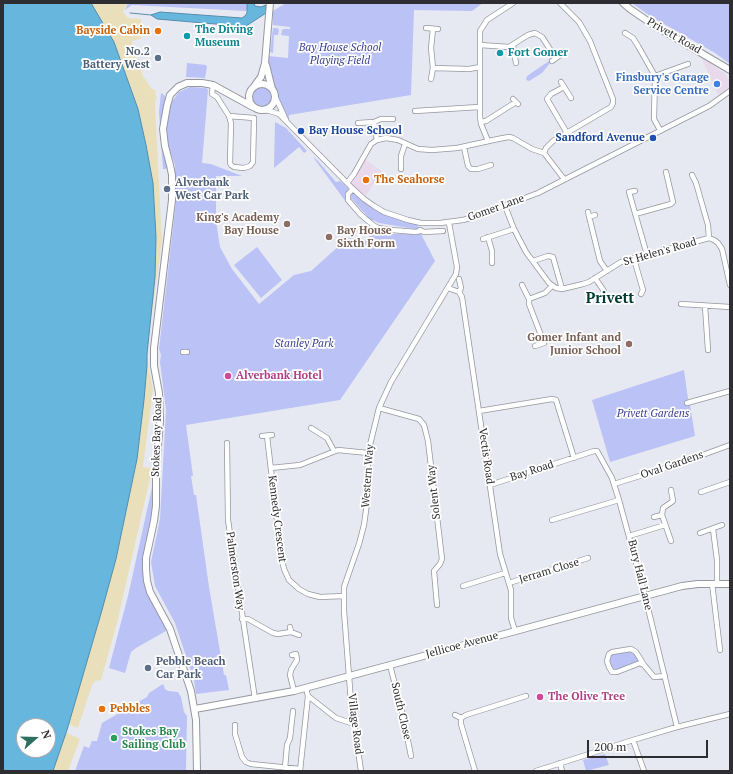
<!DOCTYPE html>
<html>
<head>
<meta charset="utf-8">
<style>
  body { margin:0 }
  #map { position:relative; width:733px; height:774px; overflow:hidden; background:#e7e9f2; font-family:"PT Serif",serif }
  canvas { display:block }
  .frame { position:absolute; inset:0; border:4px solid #2e2e32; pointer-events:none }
  .north { position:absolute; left:16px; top:718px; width:40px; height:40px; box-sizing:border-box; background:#fff; border:1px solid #ababad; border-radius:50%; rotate:70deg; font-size:11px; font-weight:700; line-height:16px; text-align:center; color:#2e2e32 }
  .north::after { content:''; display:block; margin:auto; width:14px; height:18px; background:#2d7060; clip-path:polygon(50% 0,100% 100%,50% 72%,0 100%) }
  .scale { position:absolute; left:587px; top:740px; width:121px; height:18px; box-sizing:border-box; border:2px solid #2e2e32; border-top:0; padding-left:5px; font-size:12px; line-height:14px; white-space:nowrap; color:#2e2e32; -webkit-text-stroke:3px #fff; paint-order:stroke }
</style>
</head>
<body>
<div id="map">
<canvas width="733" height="774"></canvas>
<div class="frame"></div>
<div class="north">N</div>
<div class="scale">200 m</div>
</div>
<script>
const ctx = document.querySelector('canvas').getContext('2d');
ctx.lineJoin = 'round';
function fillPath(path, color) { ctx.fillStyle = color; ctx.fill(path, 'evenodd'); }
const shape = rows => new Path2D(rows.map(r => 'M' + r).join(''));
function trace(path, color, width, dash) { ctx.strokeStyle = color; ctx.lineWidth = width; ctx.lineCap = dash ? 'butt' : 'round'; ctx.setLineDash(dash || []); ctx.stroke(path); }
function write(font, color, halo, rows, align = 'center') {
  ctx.font = font + ' "PT Serif",serif'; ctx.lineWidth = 3.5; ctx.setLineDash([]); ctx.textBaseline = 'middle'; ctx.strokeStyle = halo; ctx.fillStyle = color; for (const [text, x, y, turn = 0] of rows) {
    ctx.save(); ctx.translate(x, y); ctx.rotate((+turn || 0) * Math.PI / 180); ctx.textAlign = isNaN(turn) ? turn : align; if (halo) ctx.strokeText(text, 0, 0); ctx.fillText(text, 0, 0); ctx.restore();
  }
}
fillPath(shape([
  [701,57,724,73,729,80,730,85,727,89,718,95],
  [364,159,382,171,365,197,349,182]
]), '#e8d9ec');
fillPath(shape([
  [128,3,247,3,248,6,246,11,132,5,125,10],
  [286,3,483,3,472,11,414,10,411,95,289,115,289,120,282,106,271,76,268,63,268,56,288,58,289,36,281,35,282,30,283,29,290,29,290,27,273,25,273,11],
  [632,3,730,3,730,64,715,53,650,16],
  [273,28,277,28,279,30,278,35,274,35,273,53,270,52],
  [549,61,550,63,542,73,529,81,526,80,527,76],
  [187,63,206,65,207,67,205,78,186,77],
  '251 96a11 11 0 1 1 22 0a11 11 0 1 1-22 0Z',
  [190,87,206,88,208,90,202,163,211,164,242,176,216,176,216,221,220,247,232,269,259,304,294,275,311,271,340,245,353,236,361,246,375,230,380,234,421,234,435,261,340,400,186,425,193,476,191,476,194,495,196,495,209,587,224,675,226,675,229,690,196,694,194,680,175,623,155,586,151,562,160,519,166,410,160,362,161,355,159,349,176,202,175,165,168,144,167,128,170,107,173,100,179,92],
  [161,93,164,95,167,100,164,114,170,165,166,169,163,169,159,112],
  [275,122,286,128,307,151,304,153,299,147,274,168],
  [313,157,317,160,336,182,340,181,348,188,348,191,345,194,346,202],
  [352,193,354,193,367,204,385,214,407,222,416,223,418,226,418,228,416,230,415,229,379,223,373,220,372,221,366,218,367,216,352,199,350,198,350,194],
  [257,247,282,280,261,298,234,265],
  [684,370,688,399,686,403,690,405,695,436,610,462,592,400],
  [153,483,154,511,143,567,167,626,166,631,136,648,131,652,125,673,109,668,128,596],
  [630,650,635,652,640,661,618,670,613,670,608,660,612,653],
  [163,684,165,689,168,691,178,692,181,697,184,712,187,716,186,771,75,771,84,746,89,748,92,741,97,741,102,723,147,697,149,693],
  [605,754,609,765,586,771,583,760]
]), '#bac2f6');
fillPath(shape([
  [24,3,128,3,123,12,128,18,141,19,141,39,132,41,132,44,143,76,151,88,156,91,155,95,157,96,155,101,156,124,162,241,146,357,153,389,143,467,151,468,151,474,117,623,101,680,95,681,92,685,78,728,68,724,65,732,80,739,68,771,34,771,48,750,53,730]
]), '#e9e0bb');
const water = shape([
  [3,3,91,3,114,42,138,109,146,145,153,183,156,237,155,277,147,354,147,365,144,400,137,459,116,559,102,610,67,730,53,771,3,771,3,3],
  [24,726,48,726,48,750,24,750,24,726],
  [247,3,254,3,255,6,261,7,266,5,266,13,237,32,227,25,157,19,151,15,160,12,242,18,245,16,247,13,247,3]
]);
fillPath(water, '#67b6de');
trace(water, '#568daa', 1);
trace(shape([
  [130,13,151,15]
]), '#568daa', 1);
const street = shape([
  [426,28,438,29],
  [625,33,633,38,638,46,655,76,654,119,660,130],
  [480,45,509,47,528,35,535,33,542,37,555,57],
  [513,46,516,63],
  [552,61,559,56],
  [433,68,469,69,480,67],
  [655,76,688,64],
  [431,79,433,68,431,48,433,29],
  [561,82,571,98],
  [213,85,212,94,217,97,229,116,231,123,230,163,231,165,234,167,244,168,250,166,253,162,254,118,229,116],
  [564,87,551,94,547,99,567,133],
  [275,96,286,120],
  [513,99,518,104],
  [264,110,270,111,279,114,353,189,364,199,374,206,384,212,408,220,421,223,440,223,463,220,480,215,538,193,709,106,730,91],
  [415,111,479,107],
  [374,122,377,140],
  [481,122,486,121,516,102],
  [358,123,374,122,381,119,393,119],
  [488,141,481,124,480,116,480,31,487,20,513,3],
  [464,147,468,166,471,169,478,169,491,165],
  [544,153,546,148,553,141,611,107,613,103,613,99,590,41,579,22,560,3],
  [401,169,401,156,405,144],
  [692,175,696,183,708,225,709,238],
  [347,183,354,174,371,144,377,140,386,138,398,140,418,149,432,150,457,148,498,139,509,137,513,138,532,149,544,153,564,179],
  [353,189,348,194,348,200,361,215,373,225,378,228,392,230,416,232,420,231,420,230],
  [635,191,629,192,647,255],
  [505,206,514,229,526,252,549,283,556,288,562,289,583,284,589,282,621,262,709,238,714,240,718,243,722,249,730,285],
  [588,212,600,261,607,271],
  [635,214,671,204,673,202,666,172],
  [589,217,595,215],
  [420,230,424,232,443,231],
  [488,237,492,251,492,263],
  [483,239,514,229],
  [634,259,643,290,641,294],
  [533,261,548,256,553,257,562,289],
  [595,278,604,291],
  [459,279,461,288,459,292],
  [522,285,529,299],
  [448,288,459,292,462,297,500,554,511,590,511,618,515,631],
  [681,304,730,307],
  [705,306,708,350],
  [535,346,544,343,529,304,529,299,545,293,552,286],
  [183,352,187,352],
  [687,403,730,391],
  [379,408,419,419,424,425,428,441,442,559,440,564,434,571,437,605],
  [479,411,552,399,556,400,574,458],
  [311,428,327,438,334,451],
  [262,436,272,435],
  [267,436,281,555,284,569,289,580,299,589,308,594,320,597,344,596],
  [227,443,228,520,255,699],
  [271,468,300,465,338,450,368,453],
  [614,484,675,465,730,445],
  [490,485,594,451,597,451,612,478,619,500,645,596,677,727],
  [671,490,673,501,663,508,662,515,671,541],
  [701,492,730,482],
  [654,517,662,515],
  [552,520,619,500],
  [713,529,717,560,717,583],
  [700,533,722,525],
  [629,536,665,525],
  [509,583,588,558],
  [712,583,720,650],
  [463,586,505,573],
  [242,619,248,619,273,633,278,634,291,632],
  [290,627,291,632,299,635],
  [292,655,296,654,297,660,291,670,290,675,294,691],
  [390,665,403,716,411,756],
  [644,665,636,652,631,649,612,652,609,654,607,661,609,667,612,672,617,672,640,663,644,665,654,677,665,676],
  [308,696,336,718,354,724],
  [455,715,461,718],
  [235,725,235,734,242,757,246,762,251,764,300,769],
  [633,740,644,771],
  [560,763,562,771],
  [285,768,287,745,290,738,293,711],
  [300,771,308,696,306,688],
  [361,771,351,702,344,611,344,587,359,544,364,525,367,503,368,453,379,408,391,382,456,274,457,267,449,223],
  [475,771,461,724,461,718,466,715,526,696],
  [536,771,633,740,677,727,730,714]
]);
const secondary = shape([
  [623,3,630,9,652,24,730,70],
  [266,65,272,89],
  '249 97a13 13 0 1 1 26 0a13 13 0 1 1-26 0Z',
  [255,85,261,77,265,63,270,3],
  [195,709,294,691,682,586,698,584,730,584],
  [197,771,196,720,191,691,170,629,150,592,147,581,146,569,146,558,154,521,156,506,156,469,160,421,159,393,154,366,154,348,172,200,172,175,170,165,165,146,163,129,167,106,170,95,178,87,187,83,202,83,213,85,253,107]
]);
trace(street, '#9597a0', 6);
trace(secondary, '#9597a0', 8);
trace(street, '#fff', 4.5);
trace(secondary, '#fff', 6);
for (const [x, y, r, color] of [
  [158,31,4,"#e8710a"],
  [187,36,4,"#0f9aa8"],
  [500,53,4,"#0f9aa8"],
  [158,58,4,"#5c6f8a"],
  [717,84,4,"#3f7fe0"],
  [301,131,4,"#1a4fb4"],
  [653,138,4,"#1a4fb4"],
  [366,180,4,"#e8710a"],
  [167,189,4,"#5c6f8a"],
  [287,224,4,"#8d6e63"],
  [329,237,4,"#8d6e63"],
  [629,344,4,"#8d6e63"],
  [228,376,4,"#d1479c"],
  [148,668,4,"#5c6f8a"],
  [540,697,4,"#d1479c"],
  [102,709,4,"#e8710a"],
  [114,738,4,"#2e9e5b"]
]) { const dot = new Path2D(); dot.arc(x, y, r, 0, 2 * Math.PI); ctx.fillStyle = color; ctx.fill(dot); trace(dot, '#fff', 1.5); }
write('bold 11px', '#0d838f', '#fff', [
  ["The Diving",195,30],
  ["Museum",195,43],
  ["Fort Gomer",508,53]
], 'left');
write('bold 11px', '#c56008', '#fff', [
  ["Bayside Cabin",150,31,"right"],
  ["The Seahorse",374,180],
  ["Pebbles",110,709]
], 'left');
write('11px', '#2e2e32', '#fff', [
  ["Privett Road",674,36,30],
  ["Gomer Lane",496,208,-20],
  ["St Helen's Road",660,252,-16],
  ["Stokes Bay Road",157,437,-88],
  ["Vectis Road",486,456,82],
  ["Oval Gardens",672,465,-19],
  ["Bay Road",532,471,-18],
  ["Western Way",368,476,-86],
  ["Solent Way",434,492,-96],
  ["Kennedy Crescent",277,519,83],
  ["Palmerston Way",235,571,82],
  ["Jerram Close",549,571,-17],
  ["Bury Hall Lane",640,575,76],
  ["Jellicoe Avenue",462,645,-15],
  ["South Close",401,711,77],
  ["Village Road",355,724,83]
]);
write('italic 11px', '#3c408d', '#fff', [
  ["Bay House School",340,48],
  ["Playing Field",340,61],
  ["Stanley Park",304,344],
  ["Privett Gardens",653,414]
]);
write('bold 11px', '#4e5e75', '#fff', [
  ["No.2",150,52,"right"],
  ["Battery West",150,65,"right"],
  ["Alverbank",175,183],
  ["West Car Park",175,196],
  ["Pebble Beach",156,662],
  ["Car Park",156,675]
], 'left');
write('bold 11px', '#366cbe', '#fff', [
  ["Finsbury's Garage",709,78],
  ["Service Centre",709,91]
], 'right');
write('bold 11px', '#164399', '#fff', [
  ["Bay House School",309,131],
  ["Sandford Avenue",645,138,"right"]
], 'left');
write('bold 11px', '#785e54', '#fff', [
  ["King's Academy",279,218],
  ["Bay House",279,231],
  ["Bay House",337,231,"left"],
  ["Sixth Form",337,244,"left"],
  ["Gomer Infant and",621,338],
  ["Junior School",621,351]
], 'right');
write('bold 11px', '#b23c85', '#fff', [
  ["Alverbank Hotel",236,376],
  ["The Olive Tree",548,697]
], 'left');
write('bold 11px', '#27864d', '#fff', [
  ["Stokes Bay",122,732],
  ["Sailing Club",122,745]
], 'left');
write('bold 15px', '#003a30', '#fff', [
  ["Privett",610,299]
]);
</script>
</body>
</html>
